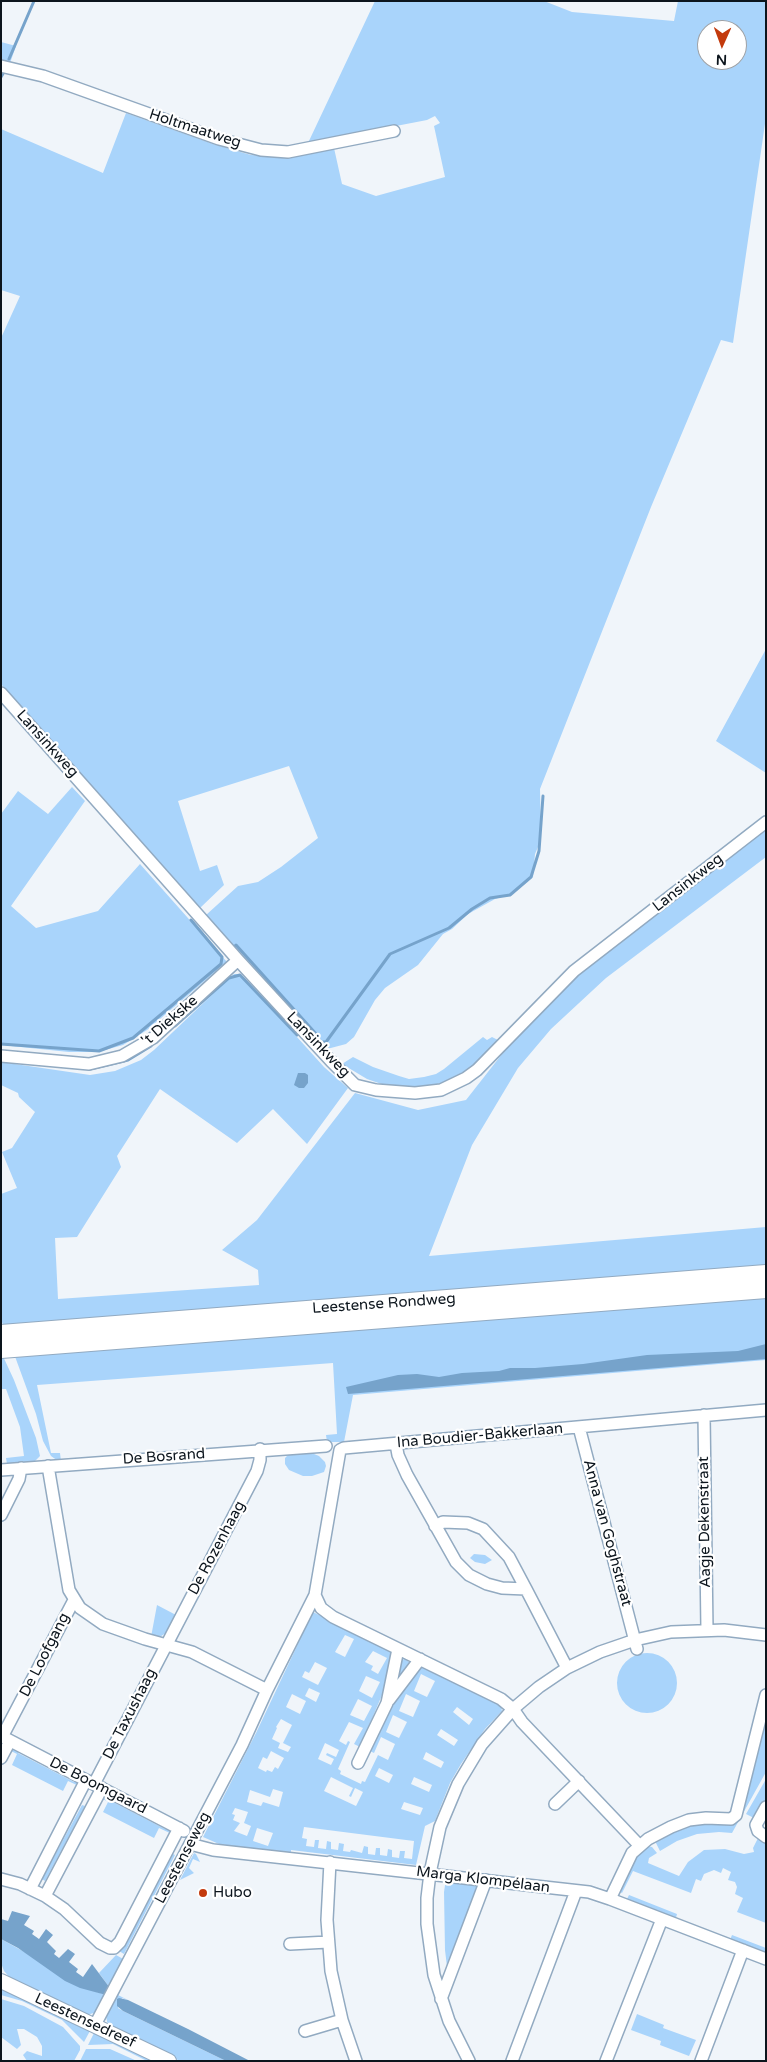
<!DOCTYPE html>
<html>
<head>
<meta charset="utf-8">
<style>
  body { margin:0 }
  #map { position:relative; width:767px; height:2062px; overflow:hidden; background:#f0f5fa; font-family:"Varela Round",sans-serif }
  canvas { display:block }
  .frame { position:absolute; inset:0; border:2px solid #0c151d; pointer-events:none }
  .north { position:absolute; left:697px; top:20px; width:50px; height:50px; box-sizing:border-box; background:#fff; border:1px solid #9ea1a5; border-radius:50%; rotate:182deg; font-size:14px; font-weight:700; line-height:20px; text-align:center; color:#0c151d }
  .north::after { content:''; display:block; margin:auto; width:18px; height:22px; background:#c33a0d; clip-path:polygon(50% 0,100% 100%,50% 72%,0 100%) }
</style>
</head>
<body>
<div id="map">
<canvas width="767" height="2062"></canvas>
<div class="frame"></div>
<div class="north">N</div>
</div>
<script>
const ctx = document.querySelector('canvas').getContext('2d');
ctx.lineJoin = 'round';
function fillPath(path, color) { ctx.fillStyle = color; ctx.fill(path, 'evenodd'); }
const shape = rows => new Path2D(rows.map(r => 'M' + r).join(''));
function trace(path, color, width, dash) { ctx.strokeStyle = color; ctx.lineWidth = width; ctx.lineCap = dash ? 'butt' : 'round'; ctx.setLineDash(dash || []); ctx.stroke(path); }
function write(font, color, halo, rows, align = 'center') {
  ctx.font = font + ' "Varela Round",sans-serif'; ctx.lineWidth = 4.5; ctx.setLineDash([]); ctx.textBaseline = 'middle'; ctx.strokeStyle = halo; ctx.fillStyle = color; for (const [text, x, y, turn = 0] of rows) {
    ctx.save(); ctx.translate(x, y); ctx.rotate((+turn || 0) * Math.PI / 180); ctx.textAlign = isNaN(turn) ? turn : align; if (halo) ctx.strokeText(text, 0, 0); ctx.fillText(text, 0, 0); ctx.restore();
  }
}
fillPath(shape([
  [375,1,544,1,572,12,674,21,678,1,766,1,766,117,733,343,721,340,651,507,540,789,541,840,535,854,533,877,512,894,495,899,468,914,452,929,443,934,418,965,385,988,375,1000,354,1037,346,1044,327,1049,206,915,238,886,258,882,281,867,318,838,289,766,178,801,200,871,217,865,224,885,200,908,1,684,1,338,20,296,1,290,1,129,103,173,126,113,216,145,251,155,285,157,334,148,342,184,376,196,445,177,434,126,440,123,435,116,427,120,308,143],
  [707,30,737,30,737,60,707,60],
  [1,42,16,46,10,63,1,60],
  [766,649,766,773,716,741],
  [72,787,85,801,11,906,36,928,98,911,140,864,227,962,147,1030,123,1045,98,1052,69,1052,1,1045,1,814,18,791,48,814],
  [766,829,766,857,606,978,551,1029,518,1068,472,1145,429,1256,766,1227,766,1270,5,1329,1,1320,1,1194,17,1188,2,1152,12,1148,35,1112,19,1097,18,1093,1,1085,1,1062,90,1075,115,1071,141,1060,154,1050,234,974,238,974,243,977,324,1067,348,1088,307,1144,273,1109,237,1143,160,1089,117,1156,121,1167,77,1237,55,1238,58,1299,259,1285,258,1270,222,1250,257,1220,355,1093,418,1110,466,1100,531,1017,600,954],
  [483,1037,487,1040,492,1037,498,1040,468,1070,444,1082,431,1086,405,1089,393,1088,367,1079,342,1064,353,1057,373,1067,399,1076,409,1079,424,1077,436,1074,444,1069],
  [766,1294,766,1360,353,1395,344,1442,327,1442,326,1435,337,1434,333,1363,37,1385,51,1453,60,1453,61,1461,58,1461,51,1456,43,1441,36,1414,13,1351],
  [1,1352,14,1380,36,1438,40,1456,34,1462,7,1464,6,1458,24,1456,20,1427,6,1389,1,1389],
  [309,1452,319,1456,325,1462,326,1466,324,1472,312,1476,303,1476,289,1470,285,1464,285,1458,290,1453],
  [474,1554,485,1555,492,1560,485,1564,475,1562,470,1558],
  [157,1605,176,1615,166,1633,158,1638,151,1637],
  [313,1612,392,1651,382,1695,360,1747,354,1744,363,1728,349,1722,339,1741,346,1745,348,1741,350,1742,338,1769,341,1771,340,1774,361,1784,362,1781,365,1782,378,1755,388,1760,395,1744,381,1737,374,1753,368,1750,394,1704,422,1666,497,1703,499,1702,501,1706,502,1711,485,1729,461,1764,450,1783,435,1821,425,1826,416,1865,291,1850,291,1853,249,1848,219,1844,203,1837,256,1733],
  [345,1635,354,1639,345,1657,335,1652],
  [373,1651,387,1658,378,1674,371,1670,373,1666,365,1662],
  [315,1662,327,1668,318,1685,302,1677,305,1671,309,1673],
  [421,1674,435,1681,427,1697,414,1691],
  [366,1676,380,1682,372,1698,359,1691],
  [309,1688,320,1693,316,1702,305,1696],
  [292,1694,306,1701,300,1714,286,1707],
  [406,1694,420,1701,413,1717,399,1711],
  [358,1699,372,1706,364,1721,350,1715],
  [457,1707,473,1719,469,1725,453,1712],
  [393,1715,407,1722,399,1738,386,1732],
  [281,1719,292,1725,283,1743,291,1747,288,1752,278,1748,280,1743,272,1739,277,1728,276,1727],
  [441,1729,458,1740,454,1746,437,1735],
  [325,1743,339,1750,336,1757,327,1753,326,1755,334,1759,331,1765,318,1759],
  [271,1751,284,1758,278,1769,275,1767,272,1772,267,1770,266,1772,258,1768,263,1757,267,1759],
  [426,1752,444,1762,441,1768,423,1759],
  [379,1768,393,1775,389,1783,375,1776],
  [331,1777,353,1788,349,1796,351,1797,355,1788,363,1792,356,1806,324,1791],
  [414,1777,432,1785,429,1792,411,1784],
  [273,1789,283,1792,279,1807,263,1802,261,1806,247,1802,250,1790,270,1797],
  [404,1802,423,1808,420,1815,401,1809],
  [235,1808,248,1812,244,1823,251,1826,247,1836,234,1831,240,1823,233,1820,235,1815,232,1814],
  [304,1827,414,1841,412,1859,404,1858,405,1851,400,1851,399,1858,392,1857,392,1850,388,1849,387,1856,380,1855,380,1848,376,1848,375,1855,368,1854,368,1847,364,1846,362,1853,351,1850,350,1852,343,1851,344,1844,339,1843,338,1850,331,1849,331,1842,327,1841,326,1849,318,1848,319,1840,315,1840,314,1847,306,1846,307,1839,302,1838],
  [257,1828,273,1833,268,1846,253,1841],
  '617 1683a30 30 0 1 1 60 0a30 30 0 1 1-60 0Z',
  [405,1659,409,1662,411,1666,393,1685,400,1660],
  [766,1712,766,1772,732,1833,719,1832,697,1834,677,1841,660,1851,655,1841,665,1834,700,1822,732,1824],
  [12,1748,19,1749,18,1753,74,1782,76,1779,81,1787,68,1781,63,1791,12,1765,17,1754,9,1750],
  [766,1779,766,1798,754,1818,746,1814],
  [103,1795,110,1796,109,1800,165,1829,167,1826,171,1828,172,1834,159,1828,154,1838,103,1812,108,1802,100,1797],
  [82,1805,85,1806,45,1881,42,1879],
  [759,1836,766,1841,766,1923,737,1912,743,1898,735,1894,737,1887,735,1882,728,1880,731,1872,723,1868,721,1873,714,1870,704,1874,701,1881,696,1879,691,1893,633,1871,622,1893,618,1891,633,1857,647,1846,652,1847,657,1853,649,1858,648,1863,679,1876,688,1862,704,1850,725,1849,744,1854,754,1852,753,1848],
  [194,1853,196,1854,200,1862,193,1859,189,1868,194,1873,180,1880],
  [173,1854,175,1855,124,1954,119,1951,123,1944,126,1945],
  [446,1879,479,1884,448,1975,445,1950,444,1892],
  [629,1895,677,1914,676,1918,627,1899],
  [732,1935,766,1948,766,1953,730,1940],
  [1,1939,97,1992,106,1995,97,2012,87,2015,11,1979,4,1971,1,1963],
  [116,1955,125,1960,110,1988,99,1973],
  [1,1989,91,2029,84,2042,62,2020,22,2001,1,1995],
  [116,1994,128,2000,122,1998,118,2008,123,2011,226,2061,180,2061,114,2029,107,2022,106,2015],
  [1,1999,24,2006,63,2027,80,2046,80,2050,74,2061,27,2061,23,2055,27,2051,42,2056,42,2046,37,2037,24,2029,17,2029,21,2045,17,2049,1,2037],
  [637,2014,664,2025,663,2028,696,2040,689,2056,660,2045,661,2041,631,2030],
  [95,2031,157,2061,147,2061,113,2044,88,2045],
  [86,2049,110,2049,137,2061,80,2061]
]), '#a9d4fb');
fillPath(shape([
  [298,1073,305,1073,308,1075,308,1083,304,1088,299,1088,294,1085],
  [766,1344,766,1359,348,1394,346,1387,398,1375,417,1374,439,1377,462,1373,499,1371,510,1368,535,1368,583,1364,647,1355,738,1351],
  [12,1911,30,1916,24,1925,34,1931,32,1934,39,1939,46,1929,53,1935,47,1942,56,1951,54,1954,59,1958,68,1949,75,1954,69,1962,78,1969,76,1972,83,1977,92,1964,110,1988,106,1995,80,1988,65,1981,18,1948,1,1939,1,1919,8,1921],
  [119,1998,128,2000,188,2029,250,2061,226,2061,123,2011,117,2006,117,1999]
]), '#76a3cb');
trace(shape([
  [9,59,34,1],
  [1,77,4,72],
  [234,947,236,945,317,1035],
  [175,1026,229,978,240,975,297,1035],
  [323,1042,326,1042,390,954,449,928,472,909,490,898,510,895,531,877,539,851,543,796],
  [1,1044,99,1051,133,1038,221,964,222,957,191,920],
  [90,1069,128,1060,151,1046]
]), '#76a3cb', 3);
const minor = shape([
  [1,66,43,76,219,139,261,150,288,152,394,131],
  [1,693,238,960,331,1061,355,1085,376,1090,415,1093,441,1090,466,1078,477,1070,574,971,766,822],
  [1,1056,89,1064,122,1056,153,1038,238,960],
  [704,1415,707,1630],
  [579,1427,637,1649],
  [396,1444,398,1455,407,1475,456,1562,469,1575,487,1584,502,1588,526,1589,567,1668],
  [48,1466,69,1590,80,1608,103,1624,145,1639,192,1652,267,1690],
  [1,1470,326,1446],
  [1,1515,19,1479,21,1468],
  [435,1526,443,1522,468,1523,483,1529,509,1557,526,1589],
  [315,1595,321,1608,333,1617,501,1699,513,1709,522,1722,639,1845],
  [389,1700,420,1659],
  [1,1736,184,1831],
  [2,1737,74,1600],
  [1,1758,10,1741],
  [358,1763,387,1703,398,1649],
  [94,1784,257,1471,260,1460,260,1449],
  [555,1804,579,1781],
  [766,1807,756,1825,758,1831,766,1837],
  [190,1844,213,1850,589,1892,610,1899,766,1959],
  [330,1862,327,1920,331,1971,342,2020,356,2061],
  [1,1879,20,1884,45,1896,64,1909,100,1943,110,1948,114,1948,120,1942,179,1828],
  [30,1889,86,1780],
  [45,1896,102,1788],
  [610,1899,632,1853,648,1839,671,1827,689,1820,706,1818,731,1819,736,1815,766,1695],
  [290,1944,328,1942],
  [441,1999,486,1880],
  [95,2025,242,1745,267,1690,315,1595,340,1450,344,1448,766,1410],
  [305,2031,342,2020],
  [469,2061,449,2021,434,1975,427,1924,427,1898,430,1873,440,1827,458,1784,482,1744,513,1709,539,1687,567,1668,600,1652,635,1640,671,1632,724,1630,766,1635],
  [512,2061,576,1891],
  [606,2061,662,1919],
  [701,2061,743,1950]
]);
const tertiary = shape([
  [1,1981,169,2061]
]);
const primary = shape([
  [1,1334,766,1274],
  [1,1349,766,1289]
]);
trace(minor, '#92aac1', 14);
trace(tertiary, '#92aac1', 16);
trace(primary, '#92aac1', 20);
trace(minor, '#fff', 11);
trace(tertiary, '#fff', 14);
trace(primary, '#fff', 18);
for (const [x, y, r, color] of [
  [203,1893,5,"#c33a0d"]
]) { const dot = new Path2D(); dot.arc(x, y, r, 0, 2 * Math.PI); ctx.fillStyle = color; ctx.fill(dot); trace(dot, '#fff', 2); }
write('15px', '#0c151d', '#fff', [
  ["Holtmaatweg",195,129,18],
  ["Lansinkweg",47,744,48],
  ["Lansinkweg",688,883,-38],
  ["'t Diekske",170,1021,-41],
  ["Lansinkweg",318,1045,46],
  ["Leestense Rondweg",384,1304,-4],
  ["Ina Boudier-Bakkerlaan",480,1436,-5],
  ["De Bosrand",164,1457,-4],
  ["Aagje Dekenstraat",705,1522,-91],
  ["Anna van Goghstraat",607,1533,75],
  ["De Rozenhaag",217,1548,-62],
  ["De Loofgang",45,1655,-63],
  ["De Taxushaag",130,1714,-63],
  ["De Boomgaard",98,1786,27],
  ["Leestenseweg",183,1858,-62],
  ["Marga Klompélaan",483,1880,7],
  ["Leestensedreef",85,2021,25]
]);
write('15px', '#0c151d', '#fff', [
  ["Hubo",213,1893]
], 'left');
</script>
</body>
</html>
